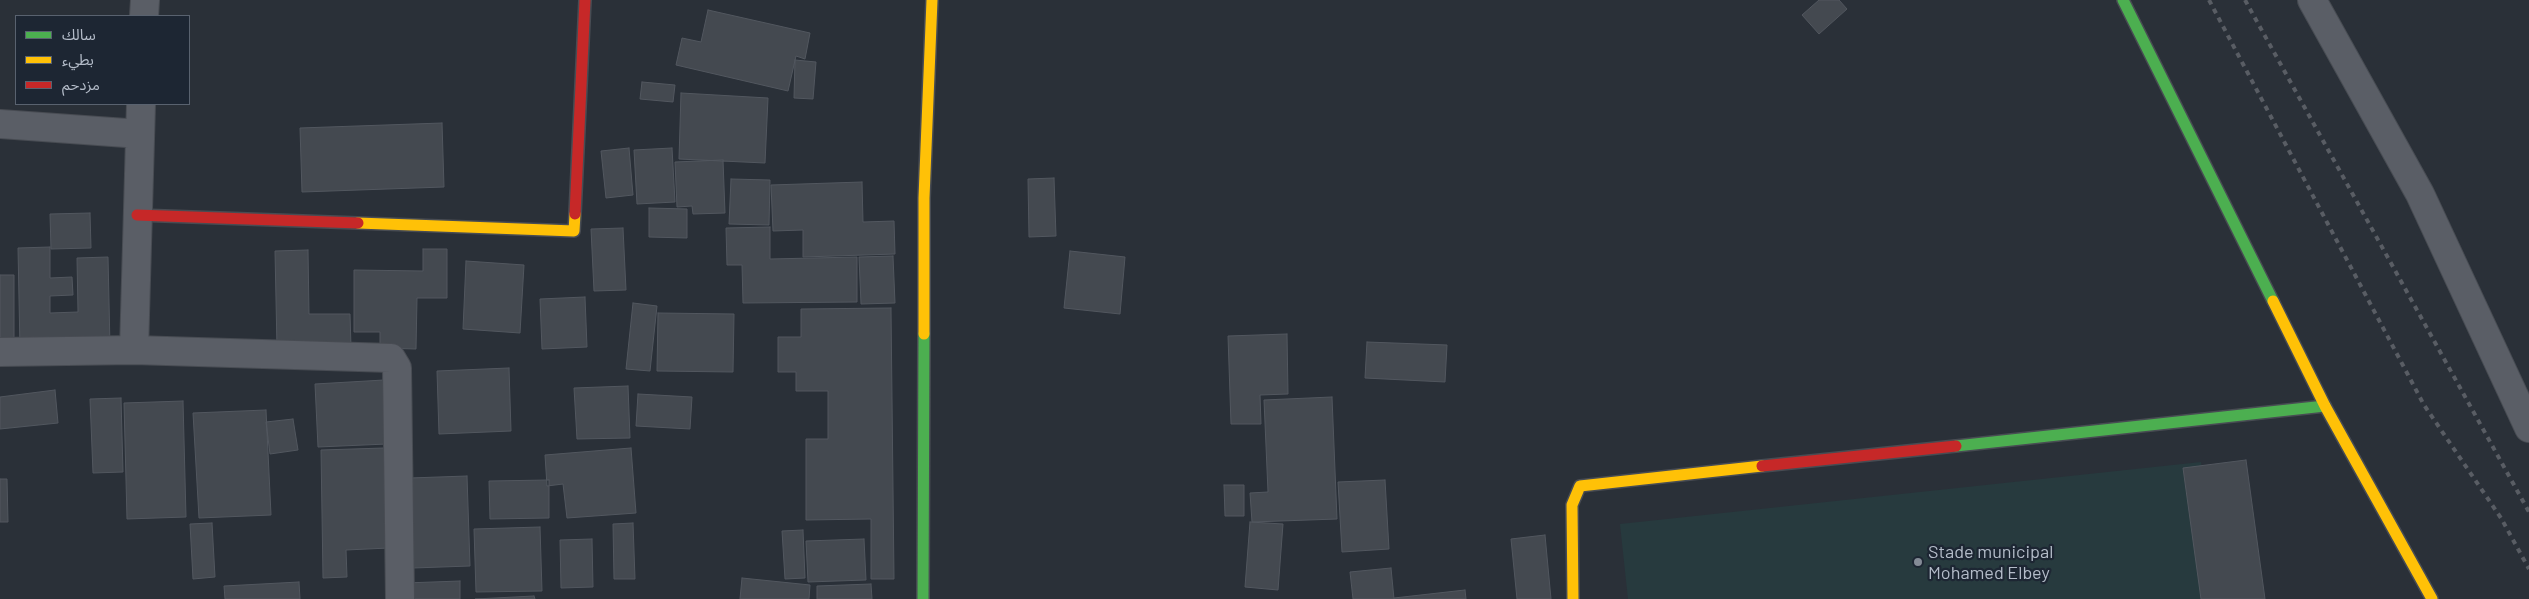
<!DOCTYPE html>
<html>
<head>
<meta charset="utf-8">
<style>
  body { margin:0 }
  #map { position:relative; width:2529px; height:599px; overflow:hidden; background:#2a3038; font-family:Barlow,"Noto Sans Arabic",sans-serif }
  canvas { display:block }
  .legend { position:absolute; left:15px; top:15px; width:175px; height:90px; box-sizing:border-box; background:#1d2633; border:1px solid #59626f; margin:0; padding:6px 9px; list-style:none; font-size:15px; color:#b4bcc9 }
  .legend li { display:flex; align-items:center; gap:10px; height:25px }
  .legend b { width:25px; border:1px solid #59626f }
</style>
</head>
<body>
<div id="map">
<canvas width="2529" height="599"></canvas>
<ul class="legend">
<li><b style="height:6px;background:#4caf50"></b>سالك</li>
<li><b style="height:6px;background:#ffc107"></b>بطيء</li>
<li><b style="height:6px;background:#c62828"></b>مزدحم</li>
</ul>
</div>
<script>
const ctx = document.querySelector('canvas').getContext('2d');
ctx.lineJoin = 'round';
function fillPath(path, color) { ctx.fillStyle = color; ctx.fill(path, 'evenodd'); }
const shape = rows => new Path2D(rows.map(r => 'M' + r).join(''));
function trace(path, color, width, dash) { ctx.strokeStyle = color; ctx.lineWidth = width; ctx.lineCap = dash ? 'butt' : 'round'; ctx.setLineDash(dash || []); ctx.stroke(path); }
function write(font, color, halo, rows, align = 'center') {
  ctx.font = font + ' Barlow,sans-serif'; ctx.lineWidth = 4.5; ctx.setLineDash([]); ctx.textBaseline = 'middle'; ctx.strokeStyle = halo; ctx.fillStyle = color; for (const [text, x, y, turn = 0] of rows) {
    ctx.save(); ctx.translate(x, y); ctx.rotate((+turn || 0) * Math.PI / 180); ctx.textAlign = isNaN(turn) ? turn : align; if (halo) ctx.strokeText(text, 0, 0); ctx.fillText(text, 0, 0); ctx.restore();
  }
}
fillPath(shape([
  [2201,462,2216,599,1628,599,1620,524]
]), '#273a3e');
const building = shape([
  [1819,0,1839,0,1847,9,1819,34,1802,15,1819,0],
  [708,10,810,33,805,59,796,56,788,91,676,65,682,38,701,42,708,10],
  [795,60,816,62,813,99,794,98,795,60],
  [642,82,675,85,673,102,640,99,642,82],
  [681,93,768,98,765,163,679,159,681,93],
  [442,123,444,187,302,192,300,128,442,123],
  [629,148,633,195,606,198,601,151,629,148],
  [672,148,675,202,637,204,634,150,672,148],
  [723,160,725,213,693,214,692,206,677,207,675,162,723,160],
  [1054,178,1056,236,1029,237,1028,179,1054,178],
  [731,179,770,180,769,225,729,224,731,179],
  [862,182,863,222,894,221,895,254,803,257,803,230,773,231,771,185,862,182],
  [649,208,687,209,687,238,649,237,649,208],
  [90,213,91,248,51,249,50,214,90,213],
  [770,227,770,259,857,257,857,302,743,303,742,265,727,265,726,228,770,227],
  [623,228,626,290,594,291,591,229,623,228],
  [50,247,50,278,72,277,73,295,50,296,50,313,78,312,77,258,108,257,110,347,20,349,18,248,50,247],
  [423,249,447,249,447,298,417,298,416,349,380,348,380,332,354,332,354,270,423,271,423,249],
  [308,250,309,314,350,314,351,347,277,348,275,251,308,250],
  [1070,251,1125,257,1120,314,1064,308,1070,251],
  [893,256,895,303,861,304,859,257,893,256],
  [466,261,524,265,520,333,463,329,466,261],
  [0,275,14,275,14,347,0,347,0,275],
  [585,297,587,347,542,349,540,299,585,297],
  [633,303,657,306,650,371,626,369,633,303],
  [891,308,894,579,871,579,871,519,806,520,806,439,828,439,828,391,796,391,796,372,778,372,778,337,801,337,801,309,891,308],
  [658,313,734,314,733,372,657,371,658,313],
  [1287,334,1288,394,1260,395,1261,424,1231,424,1228,336,1287,334],
  [1367,342,1447,345,1445,382,1365,378,1367,342],
  [509,368,511,431,439,434,437,371,509,368],
  [384,380,387,444,318,447,315,384,384,380],
  [628,386,630,438,577,439,574,388,628,386],
  [55,390,58,423,0,429,0,397,55,390],
  [638,394,692,397,690,429,636,426,638,394],
  [1332,397,1337,519,1252,522,1250,493,1268,492,1264,400,1332,397],
  [121,398,123,472,93,473,90,399,121,398],
  [183,401,186,517,127,519,124,403,183,401],
  [266,410,271,515,199,518,193,413,266,410],
  [293,419,298,450,270,454,266,422,293,419],
  [384,448,389,548,346,550,347,577,323,578,321,450,384,448],
  [631,448,636,513,567,518,563,484,547,486,545,455,631,448],
  [2246,460,2265,599,2201,599,2183,468,2246,460],
  [467,476,470,566,413,568,410,478,467,476],
  [0,479,7,479,8,522,0,522,0,479],
  [549,480,549,518,490,519,489,481,549,480],
  [1385,480,1389,549,1342,552,1338,482,1385,480],
  [1224,485,1244,485,1244,516,1225,516,1224,485],
  [1250,522,1283,524,1278,590,1245,587,1250,522],
  [212,523,215,577,193,579,190,524,212,523],
  [633,523,635,579,614,579,613,524,633,523],
  [540,527,542,591,476,592,474,529,540,527],
  [803,530,805,578,785,579,782,531,803,530],
  [1545,535,1551,599,1517,599,1511,539,1545,535],
  [592,539,593,587,561,588,560,540,592,539],
  [864,539,866,580,808,582,806,541,864,539],
  [1391,568,1394,599,1353,599,1350,572,1391,568],
  [742,578,810,585,809,599,740,599,742,578],
  [460,581,460,599,406,599,405,583,460,581],
  [299,582,300,599,225,599,224,586,299,582],
  [871,584,872,599,817,599,817,586,871,584],
  [1465,590,1466,599,1394,599,1394,598,1465,590],
  [534,596,535,599,475,599,534,596]
]);
fillPath(building, '#444950');
trace(building, '#52575f', 1);
const street = shape([
  [2312,0,2420,194,2529,428],
  [144,16,145,0],
  [0,124,140,134],
  [134,350,141,104],
  [0,352,134,350,391,358,397,368,400,599]
]);
const fast = shape([
  [2123,0,2273,301],
  [1956,446,2325,406],
  [923,599,924,334]
]);
const slow = shape([
  [358,223,574,231,575,214],
  [2273,301,2325,406,2432,599],
  [924,334,924,198,932,0],
  [1573,599,1572,505,1580,486,1762,466]
]);
const jam = shape([
  [575,214,585,0],
  [137,215,358,223],
  [1762,466,1956,446]
]);
trace(street, '#484c53', 30);
trace(fast, '#484c53', 14);
trace(slow, '#484c53', 14);
trace(jam, '#484c53', 14);
trace(street, '#5a5e66', 28);
trace(fast, '#4caf50', 11);
trace(slow, '#ffc107', 11);
trace(jam, '#c62828', 11);
trace(shape([
  [2209,0,2424,405,2501,518,2529,569],
  [2245,0,2529,512]
]), '#595d64', 4, [5, 5]);
for (const [x, y, r, color] of [
  [1918,562,5,"#848b96"]
]) { const dot = new Path2D(); dot.arc(x, y, r, 0, 2 * Math.PI); ctx.fillStyle = color; ctx.fill(dot); trace(dot, '#1d2633', 2); }
write('18px', '#b4bcc9', '#1d2633', [
  ["Stade municipal",1928,552],
  ["Mohamed Elbey",1928,573]
], 'left');
</script>
</body>
</html>
